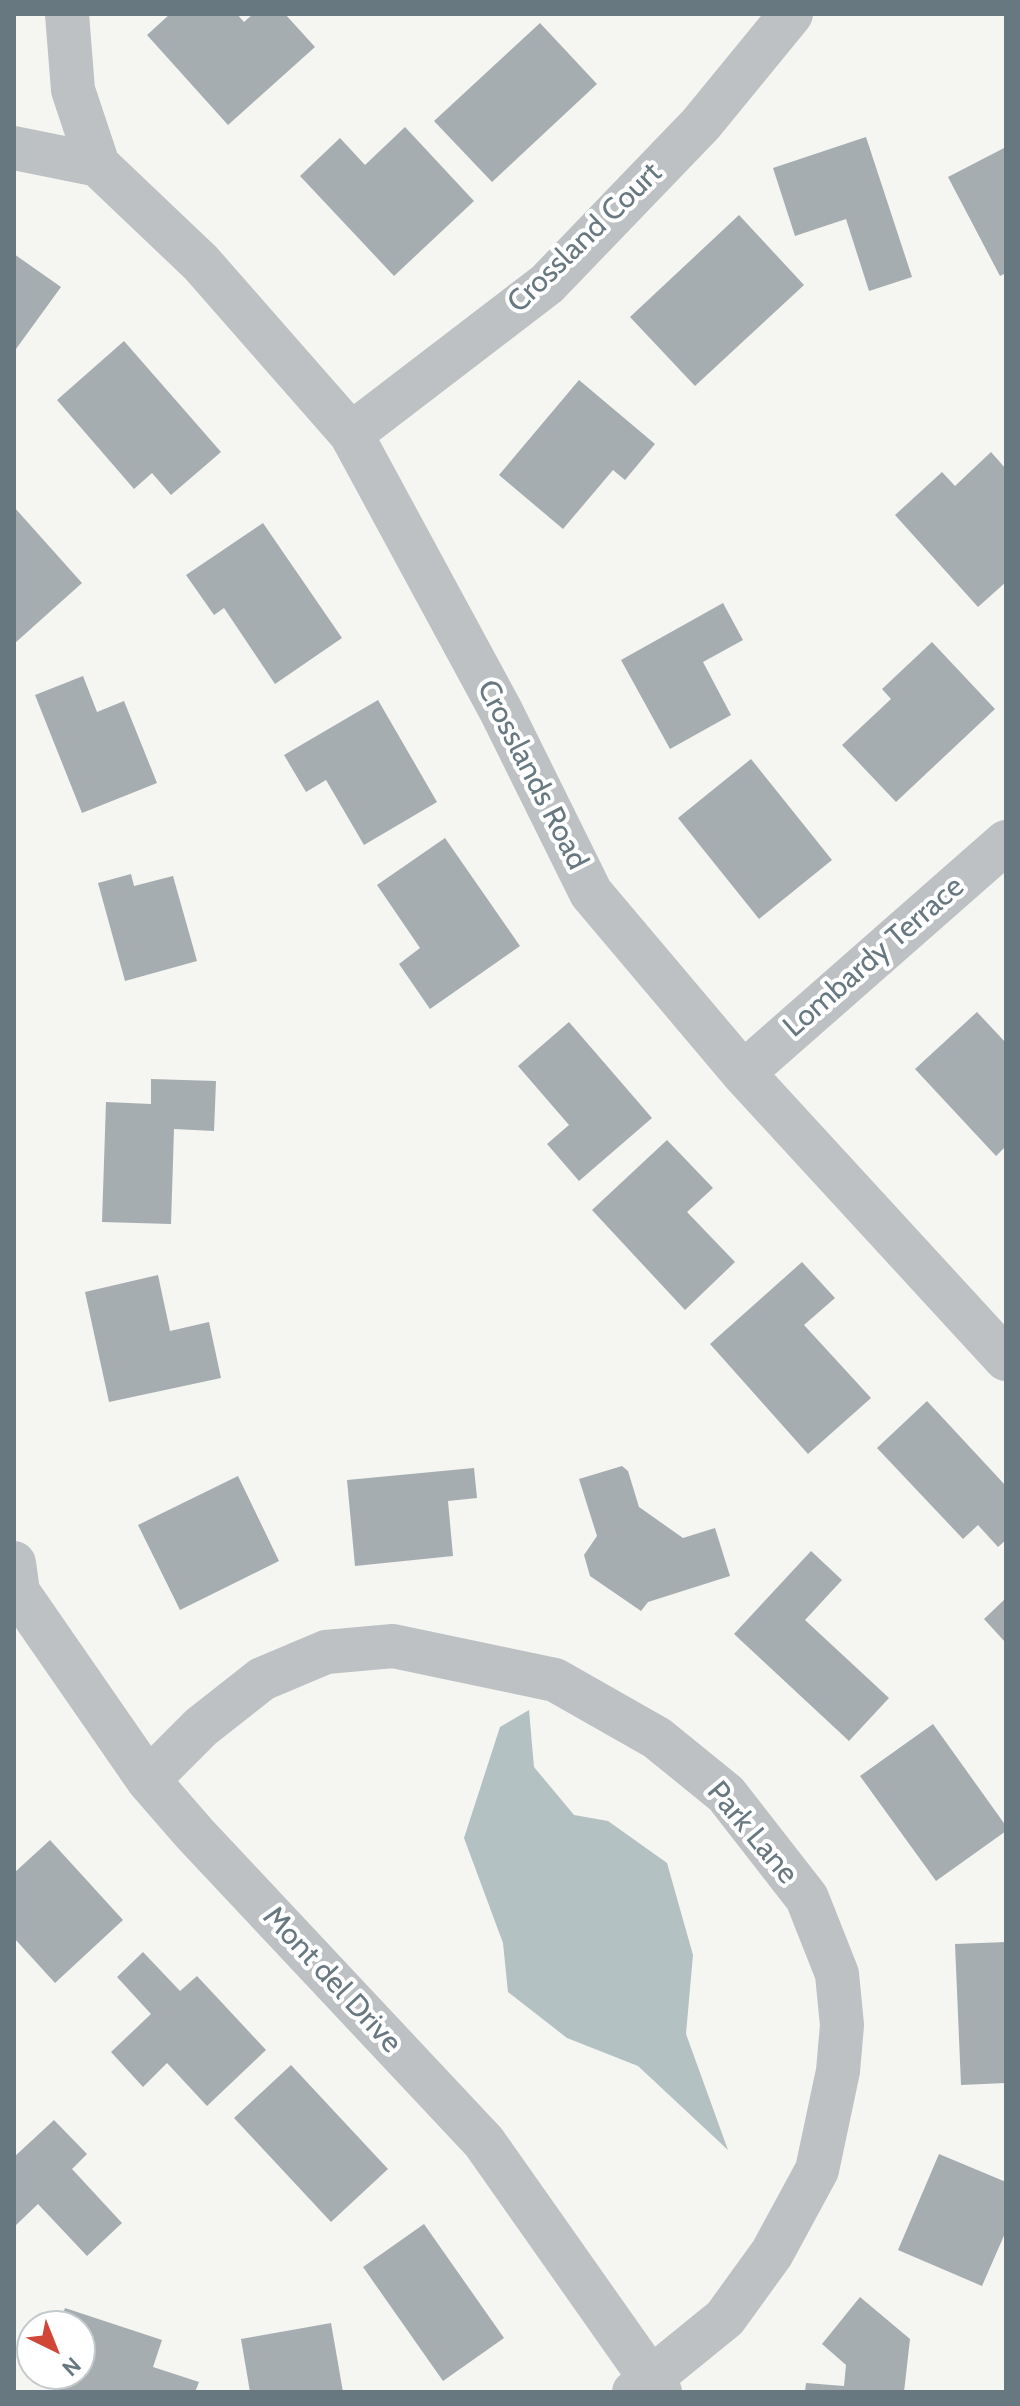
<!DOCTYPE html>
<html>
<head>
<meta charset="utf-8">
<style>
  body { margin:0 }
  #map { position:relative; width:1020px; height:2406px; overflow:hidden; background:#f5f5f2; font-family:Cabin,sans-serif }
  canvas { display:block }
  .frame { position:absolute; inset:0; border:16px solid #687880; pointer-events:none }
  .north { position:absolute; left:16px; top:2310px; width:80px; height:80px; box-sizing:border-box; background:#fff; border:2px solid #c3c9cc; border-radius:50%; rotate:137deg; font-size:22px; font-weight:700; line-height:32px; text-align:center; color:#687880 }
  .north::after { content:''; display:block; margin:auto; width:28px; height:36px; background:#d04738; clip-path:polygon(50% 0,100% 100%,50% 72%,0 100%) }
</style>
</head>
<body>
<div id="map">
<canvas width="1020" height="2406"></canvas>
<div class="frame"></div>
<div class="north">N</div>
</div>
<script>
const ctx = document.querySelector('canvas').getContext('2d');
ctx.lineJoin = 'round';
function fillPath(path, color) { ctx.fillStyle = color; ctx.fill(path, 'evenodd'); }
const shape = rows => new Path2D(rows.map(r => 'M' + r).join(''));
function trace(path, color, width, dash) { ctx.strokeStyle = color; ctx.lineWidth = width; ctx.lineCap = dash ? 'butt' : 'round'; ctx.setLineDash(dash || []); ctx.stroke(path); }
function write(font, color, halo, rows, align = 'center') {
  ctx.font = font + ' Cabin,sans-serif'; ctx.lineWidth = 8; ctx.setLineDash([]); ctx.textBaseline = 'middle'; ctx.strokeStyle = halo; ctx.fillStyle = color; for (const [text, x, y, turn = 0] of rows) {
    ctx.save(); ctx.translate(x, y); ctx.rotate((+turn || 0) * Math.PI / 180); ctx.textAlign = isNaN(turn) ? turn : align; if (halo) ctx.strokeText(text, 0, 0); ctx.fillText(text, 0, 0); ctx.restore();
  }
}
fillPath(shape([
  [529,1710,534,1767,574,1815,608,1821,667,1863,693,1955,686,2034,728,2150,638,2066,567,2038,508,1992,503,1943,464,1838,500,1727]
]), '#b3c1c3');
fillPath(shape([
  [170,14,237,14,244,22,253,14,285,14,315,47,228,125,147,35],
  [540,23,597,84,492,182,434,121],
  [405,127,474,201,394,276,300,176,340,138,365,165],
  [866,137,912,277,869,291,846,219,795,236,773,168],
  [1006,147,1006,273,1000,276,948,177],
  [739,215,804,285,695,386,630,317],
  [14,254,61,287,16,349,14,347],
  [124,341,221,452,171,495,152,473,134,489,57,400],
  [579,380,655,444,625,480,613,470,563,529,499,475],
  [991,452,1006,469,1006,582,978,607,895,515,942,472,955,486],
  [14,507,82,583,15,643,14,641],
  [263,523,342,638,275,684,224,608,214,615,186,575],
  [723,603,743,640,703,662,731,715,670,749,621,660],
  [932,642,995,709,896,802,842,745,891,699,882,689],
  [83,676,97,712,124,701,157,783,82,813,35,695],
  [378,700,437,802,364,845,326,780,306,792,284,755],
  [751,759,832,860,759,919,678,818],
  [445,838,520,946,430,1009,399,964,420,948,377,885],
  [131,874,134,886,173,876,197,961,125,981,98,883],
  [977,1012,1006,1043,1006,1146,996,1156,915,1069],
  [569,1022,652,1118,579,1181,547,1144,569,1125,518,1066],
  [151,1079,216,1081,214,1131,174,1129,171,1224,102,1222,106,1102,151,1104],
  [667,1140,713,1188,687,1212,735,1262,685,1310,592,1210],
  [802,1262,835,1298,804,1325,871,1398,808,1454,710,1344],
  [158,1275,170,1331,209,1322,221,1378,109,1402,85,1292],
  [927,1401,1006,1486,1006,1540,998,1547,978,1525,963,1539,877,1448],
  [622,1466,628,1471,639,1507,683,1538,715,1528,730,1576,648,1602,641,1611,590,1576,584,1555,597,1536,579,1479],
  [474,1468,477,1498,448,1501,453,1556,355,1566,347,1480],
  [238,1476,279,1561,180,1610,138,1525],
  [811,1551,842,1580,805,1620,889,1698,849,1741,734,1634],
  [1006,1598,1006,1643,984,1619],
  [933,1724,1006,1826,1006,1831,936,1881,860,1776],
  [50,1840,123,1920,55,1983,14,1938,14,1873],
  [1006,1942,1006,2083,961,2085,955,1944],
  [143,1952,180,1991,197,1976,266,2050,207,2106,167,2063,143,2087,111,2052,151,2014,117,1977],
  [291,2065,388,2169,331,2222,234,2118],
  [54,2120,87,2154,72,2169,122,2223,87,2256,38,2204,14,2227,14,2157],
  [939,2154,1006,2182,1006,2231,982,2286,898,2250],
  [424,2224,504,2338,443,2381,363,2267],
  [860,2297,910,2339,904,2392,805,2392,806,2383,844,2386,846,2365,822,2344],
  [65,2308,162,2340,153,2367,199,2382,195,2392,57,2392,63,2374,80,2374,80,2326,59,2326],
  [331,2323,343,2392,250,2392,241,2339]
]), '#a5adb1');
trace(shape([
  [67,14,73,90,98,165,201,263,351,434,501,711,591,893,743,1073,1006,1359],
  [14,148,98,165],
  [351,434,547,284,701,124,791,14],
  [743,1073,1006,842],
  [14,1563,18,1592,148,1780,195,1834,484,2142,660,2392],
  [148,1780,201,1727,262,1679,326,1652,393,1646,555,1680,657,1738,726,1794,807,1898,837,1974,842,2025,838,2071,817,2170,772,2253,725,2318,634,2392]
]), '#bdc1c4', 44);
write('30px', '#687880', '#fff', [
  ["Crossland Court",585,238,-44],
  ["Crosslands Road",532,775,63],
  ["Lombardy Terrace",874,957,-41],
  ["Park Lane",752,1833,50],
  ["Mont del Drive",332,1980,47]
]);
</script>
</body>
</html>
